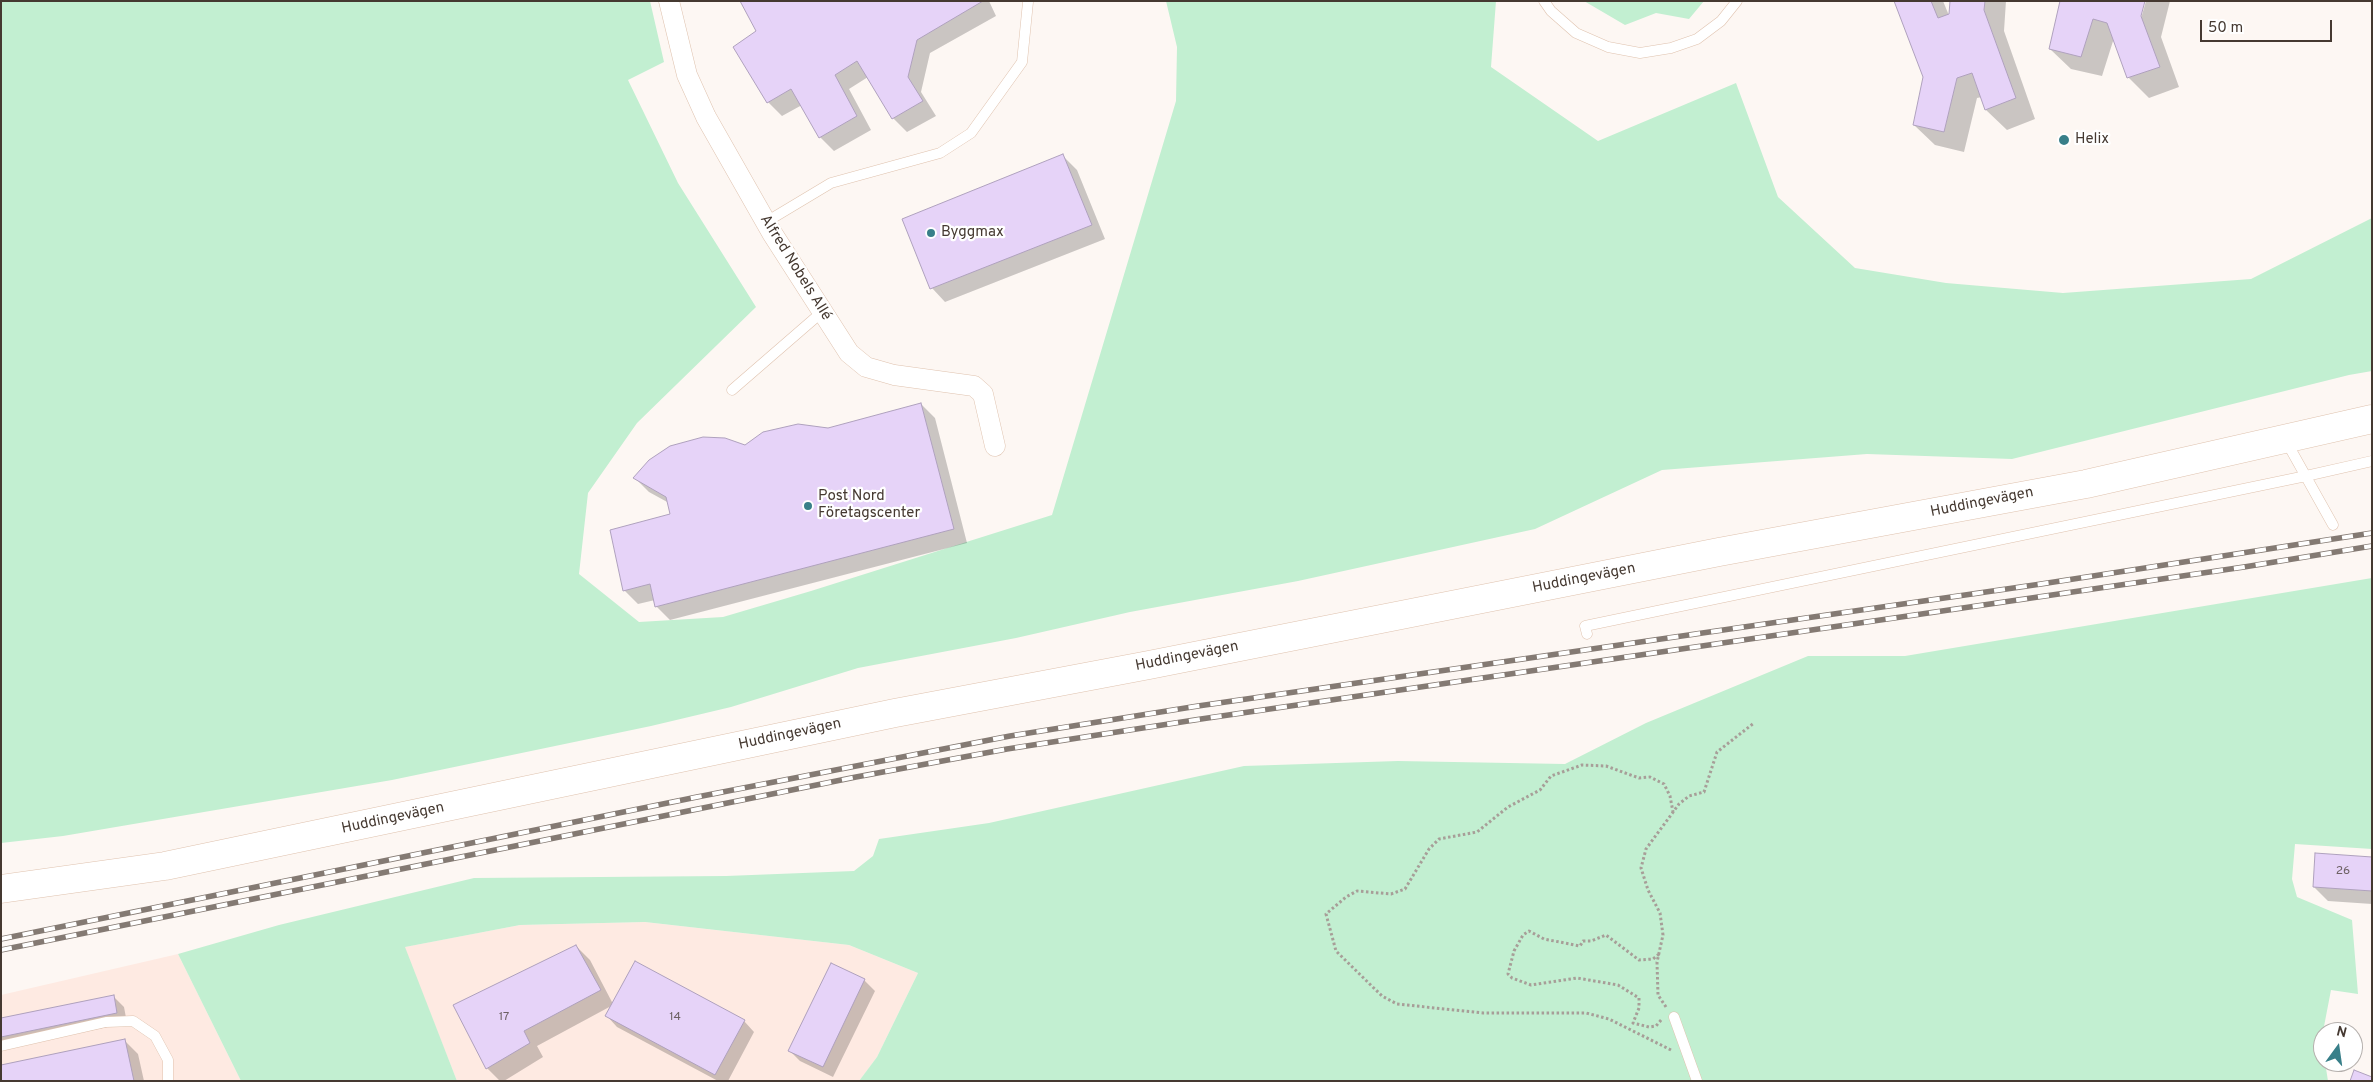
<!DOCTYPE html>
<html>
<head>
<meta charset="utf-8">
<style>
  body { margin:0 }
  #map { position:relative; width:2373px; height:1082px; overflow:hidden; background:#fdf7f3; font-family:Overpass,sans-serif }
  canvas { display:block }
  .frame { position:absolute; inset:0; border:2px solid #453931; pointer-events:none }
  .north { position:absolute; left:2313px; top:1022px; width:50px; height:50px; box-sizing:border-box; background:#fff; border:1px solid #b5b0ad; border-radius:50%; rotate:14deg; font-size:14px; font-weight:700; line-height:20px; text-align:center; color:#453931 }
  .north::after { content:''; display:block; margin:auto; width:18px; height:22px; background:#387f89; clip-path:polygon(50% 0,100% 100%,50% 72%,0 100%) }
  .scale { position:absolute; left:2200px; top:20px; width:132px; height:22px; box-sizing:border-box; border:2px solid #453931; border-top:0; padding-left:6px; font-size:15px; line-height:18px; white-space:nowrap; color:#453931; -webkit-text-stroke:4px #fff; paint-order:stroke }
</style>
</head>
<body>
<div id="map">
<canvas width="2373" height="1082"></canvas>
<div class="frame"></div>
<div class="north">N</div>
<div class="scale">50 m</div>
</div>
<script>
const ctx = document.querySelector('canvas').getContext('2d');
ctx.lineJoin = 'round';
function fillPath(path, color) { ctx.fillStyle = color; ctx.fill(path, 'evenodd'); }
const shape = rows => new Path2D(rows.map(r => 'M' + r).join(''));
function trace(path, color, width, dash) { ctx.strokeStyle = color; ctx.lineWidth = width; ctx.lineCap = dash ? 'butt' : 'round'; ctx.setLineDash(dash || []); ctx.stroke(path); }
function write(font, color, halo, rows, align = 'center') {
  ctx.font = font + ' Overpass,sans-serif'; ctx.lineWidth = 4.5; ctx.setLineDash([]); ctx.textBaseline = 'middle'; ctx.strokeStyle = halo; ctx.fillStyle = color; for (const [text, x, y, turn = 0] of rows) {
    ctx.save(); ctx.translate(x, y); ctx.rotate((+turn || 0) * Math.PI / 180); ctx.textAlign = isNaN(turn) ? turn : align; if (halo) ctx.strokeText(text, 0, 0); ctx.fillText(text, 0, 0); ctx.restore();
  }
}
fillPath(shape([
  [645,922,849,945,918,973,877,1057,859,1081,457,1081,404,947,520,925],
  [178,954,241,1081,1,1081,1,995]
]), '#feeae2');
fillPath(shape([
  [1,1,650,1,664,62,628,80,678,183,756,307,637,423,588,493,579,574,639,622,723,617,811,591,1052,515,1176,101,1177,47,1166,1,1496,1,1491,67,1598,141,1736,83,1778,197,1855,268,1946,283,2063,293,2251,279,2372,218,2372,371,2349,375,2012,459,1867,454,1662,470,1535,529,1298,581,1130,612,1016,638,858,668,731,707,651,726,392,780,63,836,1,843],
  [1584,1,1704,1,1689,19,1656,13,1625,25],
  [2372,578,2372,849,2295,844,2292,879,2297,897,2352,920,2358,994,2331,990,2321,1042,2323,1062,2325,1062,2328,1081,859,1081,877,1057,918,973,849,945,645,922,520,925,405,947,457,1081,241,1081,178,954,279,925,474,878,726,876,854,871,873,856,879,839,989,823,1244,766,1398,761,1565,764,1646,723,1808,656,1905,656]
]), '#c2efd1');
fillPath(shape([
  [741,1,989,1,996,16,930,53,921,92,936,116,907,132,893,118,868,77,849,89,871,130,834,151,820,137,802,105,782,116,768,102,758,31],
  [1895,1,1943,1,1950,18,1951,1,2006,1,2004,31,2035,119,2007,130,1986,110,1982,97,1977,98,1964,152,1935,145,1914,125,1924,77],
  [2061,1,2140,22,2146,1,2170,1,2161,37,2179,87,2149,98,2128,77,2114,38,2102,76,2071,69,2050,49],
  [1063,156,1077,170,1105,239,945,302,932,288],
  [921,404,935,418,967,543,670,620,656,606,655,600,638,604,624,590,672,515,669,503,649,492,635,478,745,447,828,429],
  [2372,858,2372,904,2328,901,2314,887],
  [576,946,590,960,613,1004,744,1021,754,1032,728,1081,718,1081,617,1027,607,1016,613,1005,537,1046,543,1057,504,1081,500,1081,487,1068,455,1006],
  [864,980,875,991,833,1077,800,1061,790,1051],
  [113,996,124,1007,127,1023,1,1049,1,1019],
  [124,1040,138,1054,144,1081,1,1081]
]), '#0003');
const building = shape([
  [740,1,983,1,917,40,908,77,923,101,892,119,857,61,835,75,857,116,819,138,791,89,767,103,733,47,756,31,740,1],
  [1894,1,1931,1,1938,18,1949,14,1950,1,1985,1,1984,10,2016,98,1985,110,1972,73,1957,78,1944,132,1913,125,1923,77,1894,1],
  [2060,1,2145,1,2141,16,2160,67,2127,78,2107,23,2093,19,2081,57,2049,49,2060,1],
  [1063,154,1092,225,930,289,902,219,1063,154],
  [921,403,954,529,655,607,650,584,623,591,610,530,670,514,666,497,633,478,649,460,670,446,703,437,725,438,745,445,763,432,798,424,828,428,921,403],
  [2315,853,2372,857,2372,891,2313,887,2315,853],
  [576,945,601,990,524,1031,530,1043,486,1069,453,1005,576,945],
  [635,961,745,1020,715,1075,605,1016,635,961],
  [831,963,865,979,823,1067,788,1051,831,963],
  [114,995,117,1013,1,1037,1,1018,114,995],
  [125,1039,134,1081,1,1081,1,1065,125,1039],
  [2354,1070,2372,1077,2372,1081,2350,1081,2354,1070]
]);
fillPath(building, '#e6d3f8');
trace(building, '#afa1bd', 1);
const service = shape([
  [1544,1,1551,11,1576,33,1608,47,1640,53,1671,48,1697,39,1721,21,1737,1],
  [766,222,831,183,940,153,971,133,1022,62,1028,2],
  [732,390,822,312],
  [2286,441,2333,525],
  [1587,634,1585,626,2306,476,2372,461],
  [1674,1017,1697,1081],
  [1,1046,106,1022,133,1021,155,1036,168,1060,168,1081]
]);
const minor = shape([
  [669,1,687,75,706,117,772,233,849,353,866,367,894,375,974,386,983,394,995,446]
]);
const primary = shape([
  [1,889,165,866,895,713,1149,665,1719,552,2086,484,2372,419]
]);
trace(service, '#dfc2ae', 11);
trace(minor, '#dfc2ae', 21);
trace(primary, '#dfc2ae', 29);
trace(shape([
  [1659,954,1653,959,1639,960,1606,935,1591,941,1583,941,1580,946,1544,939,1529,931,1523,935,1514,951,1508,974,1512,978,1531,985,1577,978,1618,985,1639,998,1639,1008,1633,1023,1649,1027,1656,1026,1662,1019],
  [1666,1007,1658,995,1657,962,1663,935,1660,913,1648,890,1641,868,1646,849,1679,804,1689,796,1704,792,1717,752,1754,723],
  [1671,1050,1609,1019,1586,1013,1483,1013,1397,1004,1382,996,1336,951,1326,914,1346,897,1357,891,1391,894,1405,889,1429,849,1439,839,1477,832,1508,807,1540,790,1551,776,1582,765,1606,766,1639,778,1650,777,1664,784,1670,796,1673,812]
]), '#a79e98', 3, [2.5, 2.5]);
trace(service, '#fff', 10);
trace(minor, '#fff', 20);
trace(primary, '#fff', 28);
const rail = shape([
  [1,939,697,797,1010,736,1198,706,2041,584,2372,533],
  [1,950,856,777,1007,749,1201,719,2244,567,2372,546]
]);
trace(rail, '#847a73', 5.5);
trace(rail, '#fff', 4, [11]);
for (const [x, y, r, color] of [
  [2064,140,6,"#387f89"],
  [931,233,5,"#387f89"],
  [808,506,5,"#387f89"]
]) { const dot = new Path2D(); dot.arc(x, y, r, 0, 2 * Math.PI); ctx.fillStyle = color; ctx.fill(dot); trace(dot, '#fff', 2); }
write('12px', '#6d6063', null, [
  ["26",2343,872],
  ["17",504,1018],
  ["14",675,1018]
]);
write('15px', '#453931', '#fff', [
  ["Helix",2075,140],
  ["Byggmax",941,233],
  ["Post Nord",818,497],
  ["Företagscenter",818,514]
], 'left');
write('15px', '#453931', '#fff', [
  ["Alfred Nobels Allé",795,268,58],
  ["Huddingevägen",1982,503,-11],
  ["Huddingevägen",1584,579,-11],
  ["Huddingevägen",1187,657,-11],
  ["Huddingevägen",790,735,-12],
  ["Huddingevägen",393,819,-12]
]);
</script>
</body>
</html>
